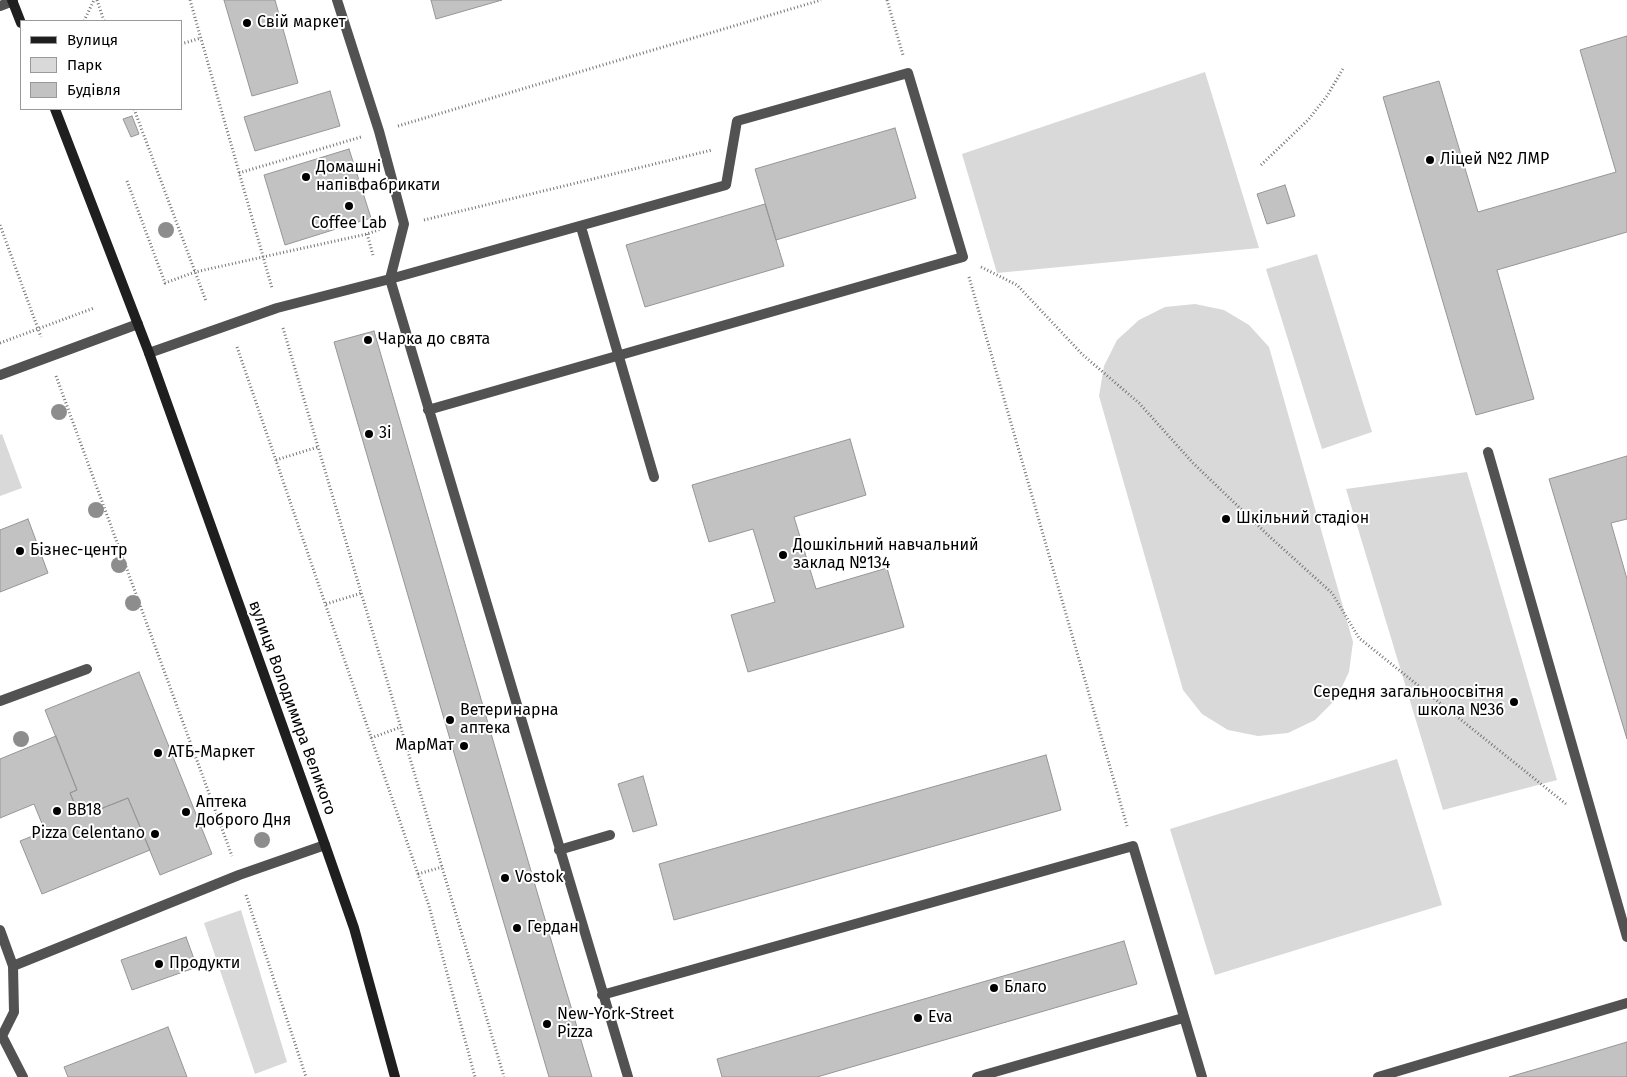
<!DOCTYPE html>
<html>
<head>
<meta charset="utf-8">
<style>
  body { margin:0 }
  #map { position:relative; width:1627px; height:1077px; overflow:hidden; background:#fff; font-family:"Fira Sans",sans-serif }
  canvas { display:block }
  .legend { position:absolute; left:20px; top:20px; width:162px; height:90px; box-sizing:border-box; background:#fff; border:1px solid #999; margin:0; padding:6px 9px; list-style:none; font-size:15px; color:#000 }
  .legend li { display:flex; align-items:center; gap:10px; height:25px }
  .legend b { width:25px; border:1px solid #999 }
</style>
</head>
<body>
<div id="map">
<canvas width="1627" height="1077"></canvas>
<ul class="legend">
<li><b style="height:6px;background:#1f1f1f"></b>Вулиця</li>
<li><b style="height:14px;background:#d9d9d9"></b>Парк</li>
<li><b style="height:14px;background:#c2c2c2"></b>Будівля</li>
</ul>
</div>
<script>
const ctx = document.querySelector('canvas').getContext('2d');
ctx.lineJoin = 'round';
function fillPath(path, color) { ctx.fillStyle = color; ctx.fill(path, 'evenodd'); }
const shape = rows => new Path2D(rows.map(r => 'M' + r).join(''));
function trace(path, color, width, dash) { ctx.strokeStyle = color; ctx.lineWidth = width; ctx.lineCap = dash ? 'butt' : 'round'; ctx.setLineDash(dash || []); ctx.stroke(path); }
function write(font, color, halo, rows, align = 'center') {
  ctx.font = font + ' "Fira Sans",sans-serif'; ctx.lineWidth = 4; ctx.setLineDash([]); ctx.textBaseline = 'middle'; ctx.strokeStyle = halo; ctx.fillStyle = color; for (const [text, x, y, turn = 0] of rows) {
    ctx.save(); ctx.translate(x, y); ctx.rotate((+turn || 0) * Math.PI / 180); ctx.textAlign = isNaN(turn) ? turn : align; if (halo) ctx.strokeText(text, 0, 0); ctx.fillText(text, 0, 0); ctx.restore();
  }
}
fillPath(shape([
  [1205,72,1259,248,997,273,962,154],
  [1317,254,1372,432,1322,449,1266,269],
  [1195,304,1224,310,1249,325,1269,347,1353,642,1349,672,1336,699,1315,720,1288,733,1258,736,1228,730,1202,714,1183,690,1099,396,1104,366,1117,340,1139,320,1165,307],
  [2,434,22,488,0,496,0,435],
  [1467,472,1557,780,1443,810,1346,489],
  [1397,759,1442,905,1215,975,1170,829],
  [241,910,287,1062,255,1074,204,923]
]), '#d9d9d9');
const building = shape([
  [224,0,275,0,298,83,252,96,224,0],
  [431,0,502,0,436,19,431,0],
  [1627,36,1627,232,1497,270,1534,399,1476,415,1383,97,1439,81,1478,212,1616,172,1580,50,1627,36],
  [330,91,340,126,255,151,244,117,330,91],
  [132,116,139,134,131,137,123,119,132,116],
  [895,128,916,198,776,240,755,169,895,128],
  [349,149,371,218,285,245,264,175,349,149],
  [1285,185,1295,216,1267,224,1257,194,1285,185],
  [765,204,784,266,645,307,626,245,765,204],
  [374,331,556,957,592,1077,549,1077,435,688,334,342,374,331],
  [850,439,866,495,794,517,816,589,887,568,904,627,748,672,731,615,775,602,753,529,709,542,692,485,850,439],
  [1627,456,1627,519,1611,523,1627,579,1627,739,1549,479,1627,456],
  [28,519,48,573,0,592,0,530,28,519],
  [139,672,212,854,160,875,128,798,80,817,70,793,77,790,45,710,139,672],
  [56,736,77,790,70,793,80,817,128,798,150,850,42,894,20,841,45,831,34,804,0,818,0,759,56,736],
  [1046,755,1061,810,674,920,659,864,1046,755],
  [643,776,657,825,633,832,618,784,643,776],
  [186,937,197,967,132,990,121,960,186,937],
  [1124,941,1137,984,817,1077,722,1077,717,1059,1124,941],
  [168,1027,187,1077,68,1077,64,1067,168,1027],
  [1627,1042,1627,1077,1509,1077,1557,1063,1627,1042]
]);
fillPath(building, '#c2c2c2');
trace(building, '#969696', 1);
trace(shape([
  [97,0,104,21],
  [190,0,272,288],
  [887,0,903,55],
  [84,21,94,0],
  [181,44,201,38],
  [134,109,206,301],
  [398,126,821,0],
  [1261,165,1308,120,1327,96,1344,67],
  [239,173,361,137],
  [127,181,165,283,195,272,367,234,381,229],
  [424,220,712,150],
  [0,225,41,337],
  [367,234,373,255],
  [981,267,1017,285,1083,355,1139,403,1193,463,1270,537,1332,593,1359,638,1566,804],
  [969,277,1127,826],
  [283,328,504,1077],
  [0,343,94,308],
  [237,347,429,906,475,1077],
  [56,376,232,856],
  [276,460,318,447],
  [326,604,362,593],
  [371,738,401,727],
  [418,874,442,867],
  [246,895,306,1077]
]), '#747474', 3, [1, 2.5]);
trace(shape([
  [337,0,379,131,404,224,390,279,628,1077],
  [0,6,13,1],
  [581,227,654,477],
  [149,353,277,308,390,279,726,185,737,121,908,73,963,257,428,410],
  [0,375,138,324],
  [1488,452,1627,937],
  [0,701,87,669],
  [559,850,610,835],
  [0,930,13,966,14,1012,2,1036,23,1077],
  [13,966,239,875,325,845],
  [602,995,1133,846,1202,1077],
  [977,1077,1183,1018],
  [1378,1077,1627,1003]
]), '#525252', 10);
trace(shape([
  [12,0,21,23],
  [55,109,149,353,325,845,354,928,395,1077]
]), '#1f1f1f', 10);
ctx.fillStyle = '#8d8d8d';
for (const [x, y] of [
  [166,230],
  [59,412],
  [96,510],
  [119,565],
  [133,603],
  [21,739],
  [262,840]
]) { ctx.beginPath(); ctx.arc(x, y, 8, 0, 2 * Math.PI); ctx.fill(); }
for (const [x, y, r, color] of [
  [247,23,5,"#000"],
  [1430,160,5,"#000"],
  [306,177,5,"#000"],
  [349,206,5,"#000"],
  [368,340,5,"#000"],
  [369,434,5,"#000"],
  [1226,519,5,"#000"],
  [20,551,5,"#000"],
  [783,555,5,"#000"],
  [1514,702,5,"#000"],
  [450,720,5,"#000"],
  [464,746,5,"#000"],
  [158,753,5,"#000"],
  [57,811,5,"#000"],
  [186,812,5,"#000"],
  [155,834,5,"#000"],
  [505,878,5,"#000"],
  [517,928,5,"#000"],
  [159,964,5,"#000"],
  [994,988,5,"#000"],
  [918,1018,5,"#000"],
  [547,1024,5,"#000"]
]) { const dot = new Path2D(); dot.arc(x, y, r, 0, 2 * Math.PI); ctx.fillStyle = color; ctx.fill(dot); trace(dot, '#fff', 2); }
write('16px', '#000', '#fff', [
  ["Свій маркет",257,23],
  ["Ліцей №2 ЛМР",1440,160],
  ["Домашні",316,168],
  ["напівфабрикати",316,186],
  ["Coffee Lab",349,224,"center"],
  ["Чарка до свята",378,340],
  ["3і",379,434],
  ["Шкільний стадіон",1236,519],
  ["Дошкільний навчальний",793,546],
  ["заклад №134",793,564],
  ["Бізнес-центр",30,551],
  ["Середня загальноосвітня",1504,693,"right"],
  ["школа №36",1504,711,"right"],
  ["Ветеринарна",460,711],
  ["аптека",460,729],
  ["МарМат",454,746,"right"],
  ["АТБ-Маркет",168,753],
  ["Аптека",196,803],
  ["Доброго Дня",196,821],
  ["BB18",67,811],
  ["Pizza Celentano",145,834,"right"],
  ["Vostok",515,878],
  ["Гердан",527,928],
  ["Продукти",169,964],
  ["Благо",1004,988],
  ["New-York-Street",557,1015],
  ["Pizza",557,1033],
  ["Eva",928,1018]
], 'left');
write('16px', '#000', '#fff', [
  ["вулиця Володимира Великого",292,708,70]
]);
</script>
</body>
</html>
